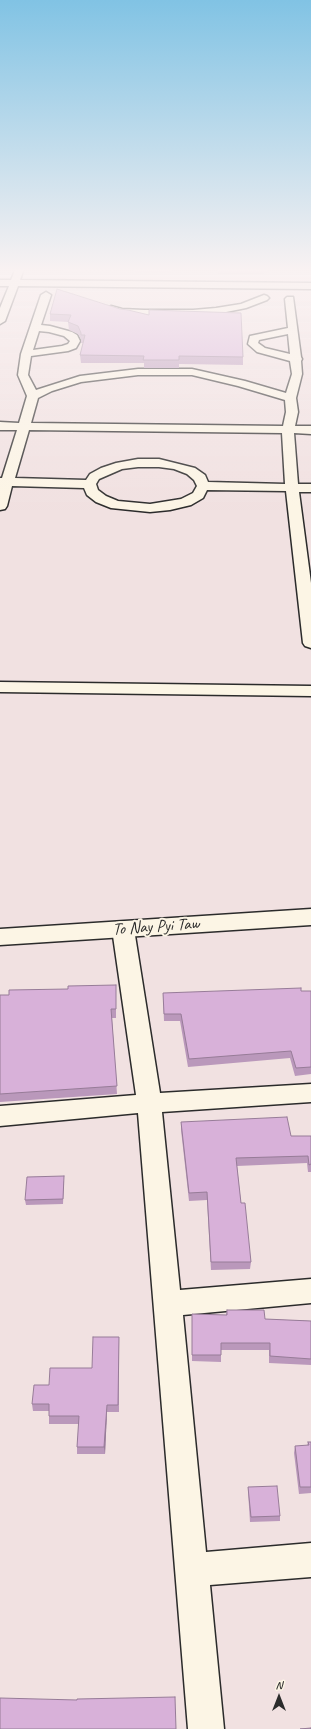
<!DOCTYPE html>
<html>
<head>
<meta charset="utf-8">
<style>
  body { margin:0 }
  #map { position:relative; width:311px; height:1729px; overflow:hidden; background:#f1e1e1; font-family:Caveat,sans-serif }
  canvas { display:block }
  .north { position:absolute; left:259px; top:1677px; width:40px; height:40px; -webkit-text-stroke:3px #fcf5e5; paint-order:stroke; rotate:0deg; font-size:11px; font-weight:700; line-height:16px; text-align:center; color:#2b2b2b }
  .north::after { content:''; display:block; margin:auto; width:14px; height:18px; background:#2b2b2b; clip-path:polygon(50% 0,100% 100%,50% 72%,0 100%) }
</style>
</head>
<body>
<div id="map">
<canvas width="311" height="1729"></canvas>
<div class="north">N</div>
</div>
<script>
const ctx = document.querySelector('canvas').getContext('2d');
ctx.lineJoin = 'round';
const shape = rows => new Path2D(rows.map(r => 'M' + r).join(''));
function trace(path, color, width, dash) { ctx.strokeStyle = color; ctx.lineWidth = width; ctx.lineCap = dash ? 'butt' : 'round'; ctx.setLineDash(dash || []); ctx.stroke(path); }
function fillPath(path, color) { ctx.fillStyle = color; ctx.fill(path, 'evenodd'); }
function write(font, color, halo, rows, align = 'center') {
  ctx.font = font + ' Caveat,sans-serif'; ctx.lineWidth = 4; ctx.setLineDash([]); ctx.textBaseline = 'middle'; ctx.strokeStyle = halo; ctx.fillStyle = color; for (const [text, x, y, turn = 0] of rows) {
    ctx.save(); ctx.translate(x, y); ctx.rotate((+turn || 0) * Math.PI / 180); ctx.textAlign = isNaN(turn) ? turn : align; if (halo) ctx.strokeText(text, 0, 0); ctx.fillText(text, 0, 0); ctx.restore();
  }
}
const minor = shape([
  [16,268,24,268,20,280,311,283,311,289,18,286,5,321,0,324,0,308,9,286,0,286,0,280,11,280,16,268],
  [46,292,51,295,41,325,50,326,72,332,77,335,80,341,76,348,68,351,31,356,28,375,36,390,80,376,138,369,192,369,245,381,286,393,292,374,290,361,257,352,248,344,250,336,288,328,285,299,287,297,293,297,301,357,302,359,301,361,302,374,296,398,298,412,295,426,311,426,311,434,294,433,298,484,311,484,311,492,299,492,311,583,311,648,305,646,303,643,286,491,207,490,203,498,191,505,170,510,150,512,111,508,96,502,87,495,84,488,12,486,7,506,5,509,0,510,0,478,2,478,17,430,0,430,0,422,19,423,27,396,18,375,21,354,41,295,46,292],
  [39,331,49,332,64,336,70,341,68,344,62,346,33,350,39,331],
  [288,334,290,354,265,348,258,343,259,340,288,334],
  [138,375,192,375,238,386,285,400,286,412,283,426,31,423,38,398,52,391,81,382,138,375],
  [29,430,282,433,285,484,208,482,205,475,195,468,159,459,138,459,116,463,101,468,90,474,86,480,15,478,29,430],
  [138,467,159,467,174,469,187,474,194,480,197,486,193,493,181,499,150,504,118,501,106,496,98,490,96,484,99,479,122,469,138,467],
  [264,295,267,296,269,298,267,300,246,308,216,314,193,316,121,315,108,311,106,309,111,306,122,309,144,310,193,310,216,308,241,304,264,295],
  [0,682,311,686,311,696,0,692,0,682],
  [123,922,130,924,134,929,160,1093,311,1084,311,1102,162,1112,180,1290,311,1279,311,1303,183,1315,206,1552,311,1543,311,1577,210,1585,224,1729,188,1729,138,1113,0,1126,0,1106,136,1095,112,929,116,924,123,922]
]);
const primary = shape([
  [311,909,311,925,0,945,0,929,311,909]
]);
trace(minor, '#2b2b2b', 3);
trace(primary, '#2b2b2b', 3);
fillPath(minor, '#fcf5e5');
fillPath(primary, '#fcf5e5');
fillPath(shape([
  [64,268,171,268,171,272,134,272,134,270,64,271],
  [218,268,268,268,268,272,264,272,264,274,218,274],
  [57,289,243,357,243,365,179,364,179,368,144,368,144,363,81,363,80,355,84,343,81,343,81,339,78,334,69,330,68,322,50,321,50,314],
  [116,985,116,1018,112,1018,117,1094,0,1102,0,995,9,995],
  [311,991,311,1074,295,1076,290,1058,188,1067,180,1021,164,1021,163,993],
  [181,1122,291,1136,311,1136,311,1172,308,1172,307,1163,237,1166,241,1203,251,1262,250,1269,211,1270,207,1200,189,1201,181,1130],
  [64,1181,63,1204,26,1205,25,1200],
  [227,1310,265,1319,311,1321,311,1365,269,1363,269,1350,221,1350,221,1362,192,1361,192,1321,226,1315],
  [119,1337,119,1412,107,1412,105,1454,77,1454,77,1447,79,1424,49,1424,49,1411,33,1411,32,1404,49,1385,92,1368],
  [308,1442,311,1442,311,1493,299,1494,294,1453,295,1446,307,1446],
  [248,1487,280,1516,280,1521,250,1522,248,1491]
]), '#ba98bb');
fillPath(shape([
  [107,1405,107,1412,105,1454,104,1447]
]), '#977c98');
const building = shape([
  [218,268,268,268,264,268,264,270,218,270,218,268],
  [57,289,120,309,128,310,149,315,149,310,241,313,243,357,179,356,179,360,143,360,144,356,80,355,85,335,81,335,81,333,78,326,68,322,71,315,50,314,57,289],
  [116,985,116,1009,111,1009,117,1086,0,1094,0,995,9,995,9,990,68,989,68,986,116,985],
  [301,988,301,991,311,991,311,1067,296,1068,291,1051,189,1059,181,1014,164,1014,163,993,301,988],
  [287,1117,291,1136,311,1136,311,1164,309,1165,308,1156,236,1158,241,1203,245,1203,251,1262,211,1262,207,1192,189,1193,181,1122,287,1117],
  [64,1176,63,1199,25,1200,27,1177,64,1176],
  [227,1310,264,1310,265,1319,311,1321,311,1359,270,1356,270,1343,221,1343,221,1355,192,1355,192,1314,227,1315,227,1310],
  [93,1337,119,1337,118,1405,107,1405,104,1447,77,1447,79,1416,49,1416,49,1404,32,1404,34,1385,49,1385,50,1368,92,1368,93,1337],
  [308,1442,311,1442,311,1487,300,1487,295,1446,309,1445,308,1442],
  [277,1486,280,1516,251,1517,248,1487,277,1486],
  [175,1697,176,1729,0,1729,0,1698,77,1700,77,1699,175,1697],
  [311,1728,311,1729,300,1729,311,1728]
]);
fillPath(building, '#d8b1d9');
trace(building, '#977c98', 1);
const sky = ctx.createLinearGradient(0, 0, 0, 510);
sky.addColorStop(0, '#81c3e4');
sky.addColorStop(0.53, '#f9f2f2');
sky.addColorStop(1, '#f9f2f200');
ctx.fillStyle = sky;
ctx.fillRect(0, 0, 311, 510);
write('17px', '#2b2b2b', '#fcf5e5', [
  ["To Nay Pyi Taw",156,927,-4]
]);
</script>
</body>
</html>
